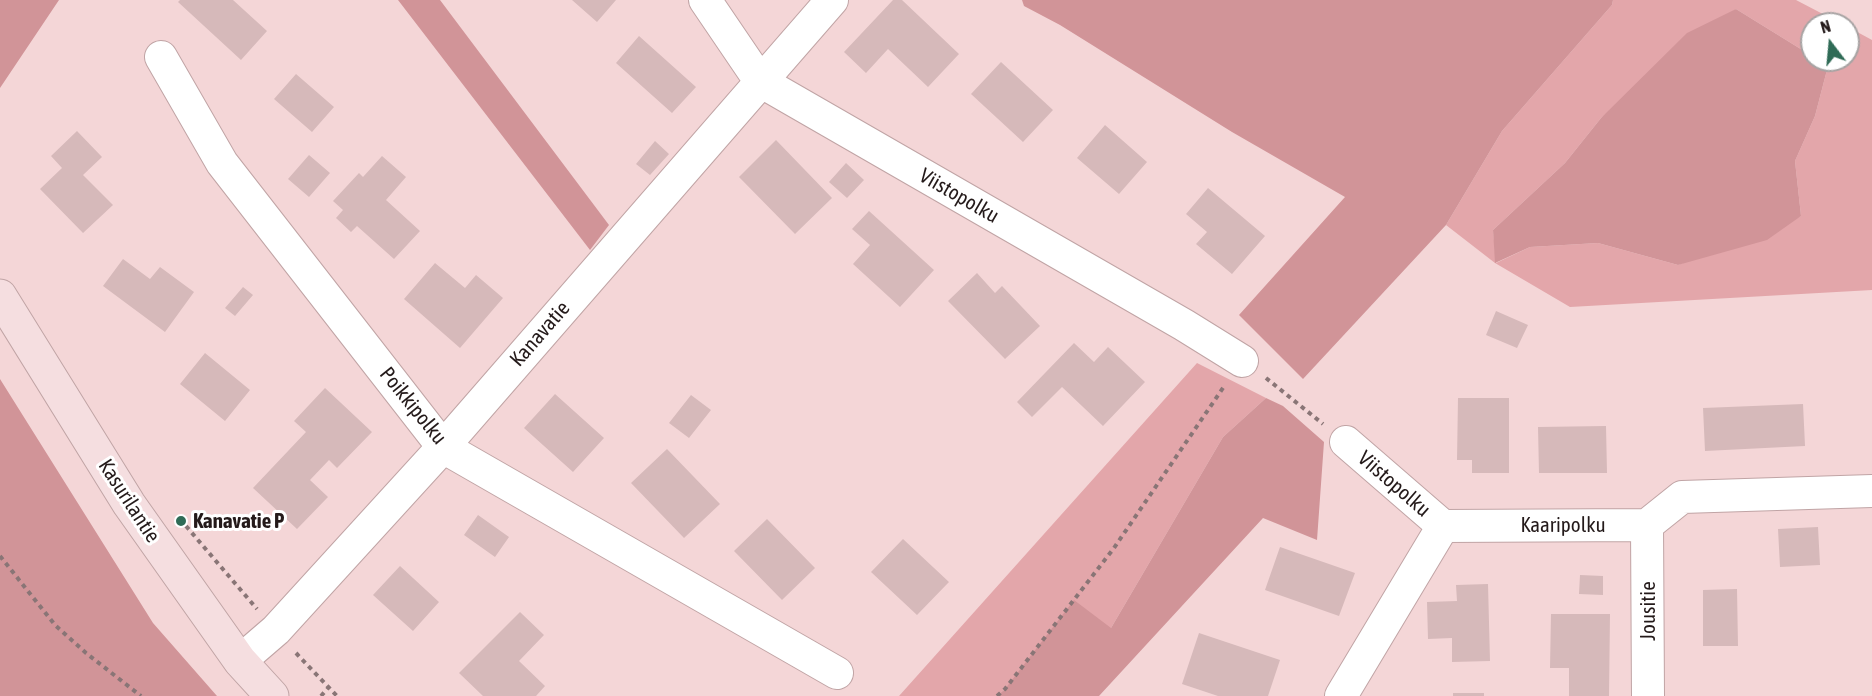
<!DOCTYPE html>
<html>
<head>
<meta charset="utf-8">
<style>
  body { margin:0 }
  #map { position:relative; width:1872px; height:696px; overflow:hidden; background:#f4d6d7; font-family:"Asap Condensed",sans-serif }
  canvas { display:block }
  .north { position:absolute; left:1800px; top:12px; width:60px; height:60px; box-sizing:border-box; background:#fff; border:2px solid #a7a3a3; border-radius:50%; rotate:344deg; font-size:16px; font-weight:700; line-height:24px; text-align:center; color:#241a1a }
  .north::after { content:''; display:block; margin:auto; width:21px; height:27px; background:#2f6b56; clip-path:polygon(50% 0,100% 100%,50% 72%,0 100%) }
</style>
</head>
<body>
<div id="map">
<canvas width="1872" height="696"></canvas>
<div class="north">N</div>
</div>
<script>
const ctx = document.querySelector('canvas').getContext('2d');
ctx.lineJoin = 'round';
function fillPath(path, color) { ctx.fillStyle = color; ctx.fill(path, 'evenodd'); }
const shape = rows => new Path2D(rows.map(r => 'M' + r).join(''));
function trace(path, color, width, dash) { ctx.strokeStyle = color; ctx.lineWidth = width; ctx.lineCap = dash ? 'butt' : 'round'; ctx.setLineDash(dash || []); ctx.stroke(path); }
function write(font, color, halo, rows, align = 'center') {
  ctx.font = font + ' "Asap Condensed",sans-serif'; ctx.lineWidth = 6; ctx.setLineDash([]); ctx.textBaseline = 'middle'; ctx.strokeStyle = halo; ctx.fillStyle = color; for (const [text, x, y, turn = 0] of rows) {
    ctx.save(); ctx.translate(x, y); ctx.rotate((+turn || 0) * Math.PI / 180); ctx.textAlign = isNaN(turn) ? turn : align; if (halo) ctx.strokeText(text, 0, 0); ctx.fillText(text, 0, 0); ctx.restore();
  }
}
fillPath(shape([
  [1613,0,1796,0,1842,24,1812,24,1812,56,1736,9,1601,118,1565,163,1493,230,1496,263,1530,247,1598,243,1678,265,1801,216,1795,161,1815,116,1828,66,1819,60,1848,60,1848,27,1872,40,1872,290,1570,307,1495,263,1446,225,1502,131,1612,5],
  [1197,363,1266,398,1223,437,1111,628,1005,689,997,696,899,696]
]), '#e3a6aa');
fillPath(shape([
  [0,0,59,0,0,88],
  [398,0,440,0,609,225,590,250],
  [1022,0,1613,0,1612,5,1502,131,1446,225,1303,379,1239,315,1345,197,1232,132,1060,25,1024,6],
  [1736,9,1812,56,1812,60,1819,60,1828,66,1815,116,1795,161,1801,216,1767,240,1678,265,1598,243,1530,247,1495,263,1493,230,1565,163,1601,118,1687,33],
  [0,379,153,623,217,696,0,696],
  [1266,398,1283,406,1324,442,1317,540,1263,518,1099,696,997,696,1005,689,1074,600,1111,628,1223,437]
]), '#d19498');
fillPath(shape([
  [180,0,233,0,267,31,241,60,178,2],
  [572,0,616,0,597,22],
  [893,0,902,0,959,54,928,87,888,49,866,73,844,52],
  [639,36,696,87,672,113,616,63],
  [1001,62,1053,110,1023,142,971,94],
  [296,74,334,107,312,132,274,99],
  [1105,125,1147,162,1119,194,1077,158],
  [77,131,102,157,83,175,113,205,83,233,40,189,62,168,51,156],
  [776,140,832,198,795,234,739,177],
  [655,141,669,154,650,175,636,164],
  [309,155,330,173,309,197,288,179],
  [382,156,406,177,386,200,420,231,394,259,357,226,351,232,336,218,343,210,333,201,359,173,363,177],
  [846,163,864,180,847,198,829,182],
  [1208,188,1265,236,1232,274,1196,244,1207,232,1186,214],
  [869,211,934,270,900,307,853,264,870,245,852,229],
  [123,259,150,279,160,267,194,292,165,332,103,286],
  [435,263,465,288,476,275,503,298,460,348,404,299],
  [977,273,995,293,1002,286,1040,326,1005,359,948,301],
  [243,287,253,295,235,316,225,308],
  [1496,311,1528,325,1517,348,1486,335],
  [1074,343,1094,362,1108,347,1145,382,1103,426,1062,387,1032,417,1017,402],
  [205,353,250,390,225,421,180,384],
  [325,388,372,432,337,468,329,460,310,480,328,497,297,529,253,488,306,432,294,421],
  [555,394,604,438,573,472,524,428],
  [691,395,711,410,689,438,669,423],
  [1458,398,1509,398,1509,473,1472,473,1472,460,1457,460],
  [1803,404,1805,446,1705,451,1703,408],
  [1606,426,1607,473,1539,473,1538,427],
  [667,449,720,504,684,538,631,483],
  [478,515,509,537,495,557,464,535],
  [767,519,815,568,782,600,734,551],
  [1818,527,1820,565,1780,567,1778,529],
  [903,539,949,582,917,615,871,572],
  [1280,547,1355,573,1339,616,1265,590],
  [400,566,439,602,413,631,373,595],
  [1580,575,1603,576,1603,595,1579,594],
  [1488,584,1490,661,1452,662,1452,638,1428,639,1427,602,1457,601,1456,585],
  [1737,589,1738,646,1703,646,1703,590],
  [520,612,544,635,519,661,545,686,536,696,483,696,459,673],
  [1551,614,1610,614,1609,696,1569,696,1569,668,1550,668],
  [1199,633,1280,660,1268,696,1218,696,1182,684],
  [1453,693,1484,693,1484,696,1453,696]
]), '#d6b9ba');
const street = shape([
  [705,0,760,81,1184,325,1242,361],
  [161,57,222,163,443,447,837,673],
  [1346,442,1443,526],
  [1647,525,1648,696],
  [240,661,276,630,443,447,832,0],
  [1341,696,1443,526,1647,525,1682,497,1872,491]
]);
const secondary = shape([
  [0,296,129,504,240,661,272,696]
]);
trace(street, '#c0a4a5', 34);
trace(secondary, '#c0a4a5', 35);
trace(shape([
  [1266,378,1323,424],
  [186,526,257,609],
  [0,556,55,625,86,653,141,696],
  [296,653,337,696],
  [321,696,328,688],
  [997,696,1005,689,1114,548,1225,385]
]), '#897576', 4, [4.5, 4.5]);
trace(street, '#fff', 32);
trace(secondary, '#f5dee0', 33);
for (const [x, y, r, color] of [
  [181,521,6,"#2f6b56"]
]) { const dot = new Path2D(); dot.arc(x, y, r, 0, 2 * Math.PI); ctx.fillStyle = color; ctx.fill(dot); trace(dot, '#fff', 2); }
write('21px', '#241a1a', '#fff', [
  ["Viistopolku",959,196,30],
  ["Kanavatie",540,334,-49],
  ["Poikkipolku",413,406,51],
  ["Viistopolku",1394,484,41],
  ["Kasurilantie",129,501,57],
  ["Kaaripolku",1563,525],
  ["Jousitie",1648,611,-90]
]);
write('bold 21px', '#241a1a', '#fff', [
  ["Kanavatie P",193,521]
], 'left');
</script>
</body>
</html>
